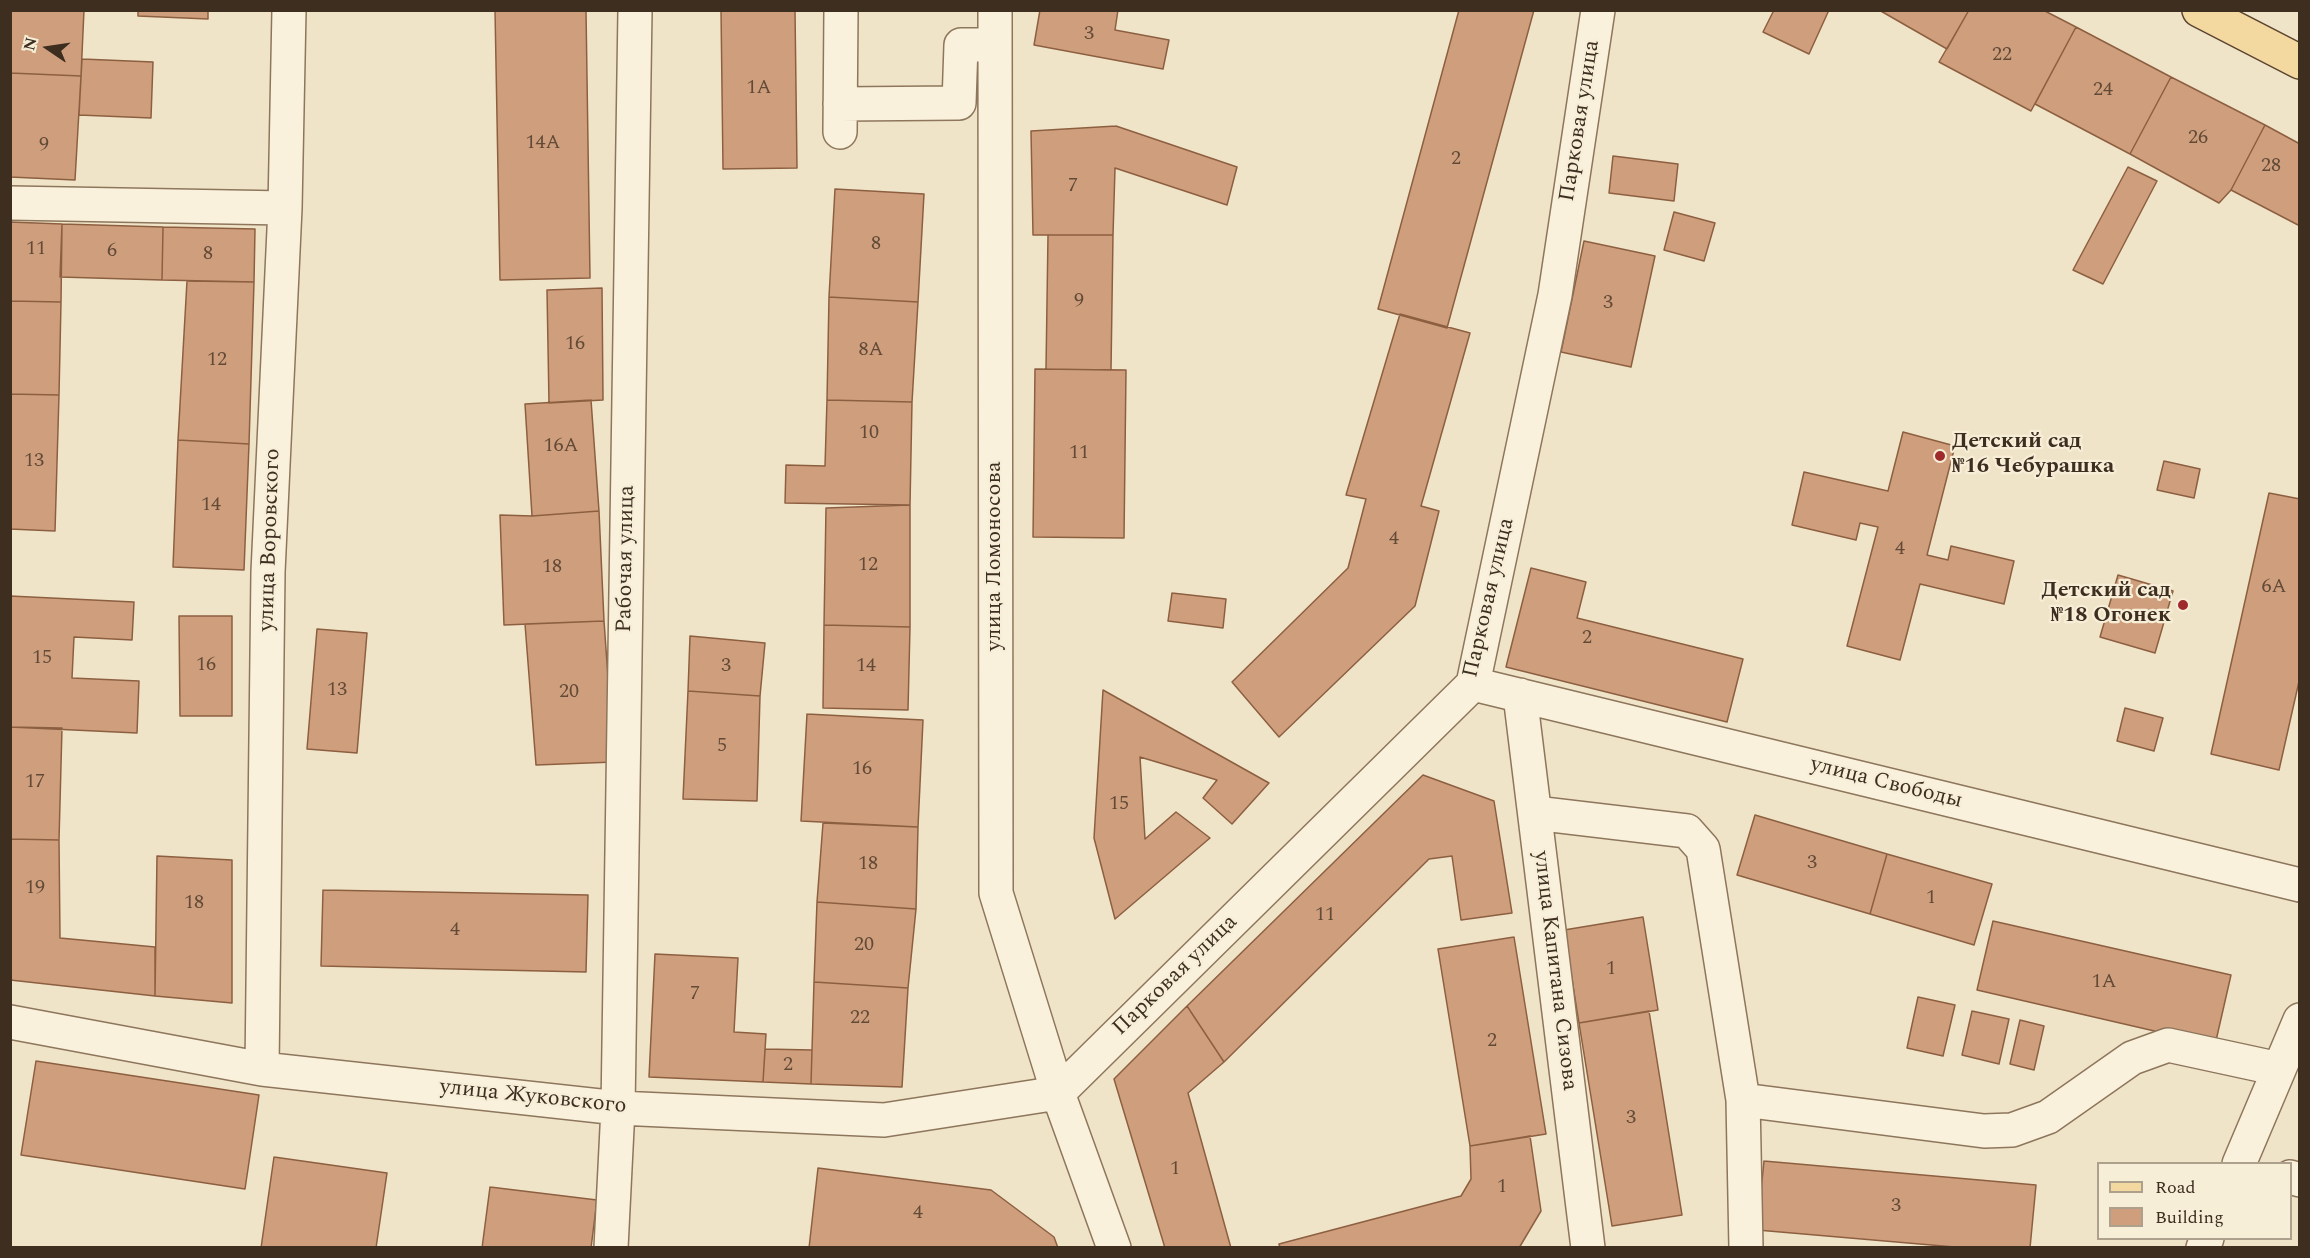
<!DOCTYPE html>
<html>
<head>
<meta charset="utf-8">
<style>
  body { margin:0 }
  #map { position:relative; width:2310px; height:1258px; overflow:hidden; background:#f0e4c8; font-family:Spectral,serif }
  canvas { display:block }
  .frame { position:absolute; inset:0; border:12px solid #3d2e20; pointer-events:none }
  .legend { position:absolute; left:2097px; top:1162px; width:195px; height:78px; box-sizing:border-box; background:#f7eed8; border:2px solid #ada18e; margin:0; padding:8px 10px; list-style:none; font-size:18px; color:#3d2e20 }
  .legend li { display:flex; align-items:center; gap:12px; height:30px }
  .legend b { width:30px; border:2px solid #ada18e }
  .north { position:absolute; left:18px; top:18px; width:60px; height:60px; -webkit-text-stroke:4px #f7eed8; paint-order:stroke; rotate:283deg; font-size:16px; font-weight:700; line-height:24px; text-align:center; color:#3d2e20 }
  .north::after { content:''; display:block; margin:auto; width:21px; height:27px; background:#3d2e20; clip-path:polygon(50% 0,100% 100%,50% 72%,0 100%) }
</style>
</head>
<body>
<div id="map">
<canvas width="2310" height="1258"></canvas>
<div class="frame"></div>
<ul class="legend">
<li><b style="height:8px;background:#f3d9a0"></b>Road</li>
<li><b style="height:16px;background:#cf9f7d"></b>Building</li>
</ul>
<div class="north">N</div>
</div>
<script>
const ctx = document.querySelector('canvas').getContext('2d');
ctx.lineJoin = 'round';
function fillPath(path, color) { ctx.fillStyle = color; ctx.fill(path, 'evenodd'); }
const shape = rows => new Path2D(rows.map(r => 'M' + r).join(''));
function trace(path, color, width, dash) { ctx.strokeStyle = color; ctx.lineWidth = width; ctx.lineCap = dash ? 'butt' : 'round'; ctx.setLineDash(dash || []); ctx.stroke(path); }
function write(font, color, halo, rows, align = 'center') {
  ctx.font = font + ' Spectral,serif'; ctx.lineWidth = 4.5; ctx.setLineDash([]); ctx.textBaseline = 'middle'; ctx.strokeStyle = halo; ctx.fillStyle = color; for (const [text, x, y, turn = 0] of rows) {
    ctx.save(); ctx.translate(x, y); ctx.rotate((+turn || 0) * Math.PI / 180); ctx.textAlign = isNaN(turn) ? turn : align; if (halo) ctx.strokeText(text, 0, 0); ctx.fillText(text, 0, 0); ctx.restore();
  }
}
const building = shape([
  [10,10,84,10,81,76,10,73,10,10],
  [138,10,208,10,208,19,138,16,138,10],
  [495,10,586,10,590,278,500,280,495,10],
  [721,10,795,10,797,168,723,169,721,10],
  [1040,10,1118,10,1115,30,1169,40,1163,69,1034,45,1040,10],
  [1459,10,1534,10,1447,328,1378,309,1459,10],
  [1774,10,1829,10,1809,54,1763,32,1774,10],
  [1879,10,1969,10,1947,49,1879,10],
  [1969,10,2043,10,2076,27,2031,111,1939,62,1969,10],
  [2076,27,2171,77,2130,154,2035,104,2076,27],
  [82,59,153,62,151,118,79,115,82,59],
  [10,73,81,76,75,180,10,177,10,73],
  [2171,77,2265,125,2231,190,2219,203,2130,154,2171,77],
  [2265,125,2300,144,2300,226,2231,190,2265,125],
  [1116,126,1237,167,1227,205,1115,168,1113,235,1033,235,1031,131,1116,126],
  [1613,156,1678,164,1674,201,1609,193,1613,156],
  [2128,167,2157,181,2103,284,2073,270,2128,167],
  [835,189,924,194,918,302,829,297,835,189],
  [1674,212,1715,223,1704,261,1664,250,1674,212],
  [10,222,62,224,61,302,10,301,10,222],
  [62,224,163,227,162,280,60,277,62,224],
  [163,227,255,229,254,282,162,280,163,227],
  [1048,235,1113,235,1111,370,1046,369,1048,235],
  [1584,241,1655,256,1631,367,1561,352,1584,241],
  [187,281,254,282,249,444,178,440,187,281],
  [602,288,603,400,549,403,547,290,602,288],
  [829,297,918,302,912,402,827,400,829,297],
  [10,301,61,302,59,395,10,394,10,301],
  [1400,314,1470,333,1421,506,1439,511,1415,606,1279,737,1232,682,1348,568,1366,499,1346,495,1400,314],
  [1035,369,1126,370,1124,538,1033,537,1035,369],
  [10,394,59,395,55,531,10,529,10,394],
  [591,400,599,511,532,516,525,404,591,400],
  [827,400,912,402,910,505,785,503,786,465,825,466,827,400],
  [1903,432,1955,446,1927,555,1948,560,1951,546,2014,561,2004,604,1920,584,1900,660,1847,646,1878,527,1860,523,1856,540,1792,525,1804,472,1888,491,1903,432],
  [178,440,249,444,244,570,173,567,178,440],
  [2164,461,2200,469,2194,498,2157,490,2164,461],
  [2269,493,2300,499,2300,677,2279,770,2211,754,2269,493],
  [910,505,910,627,824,625,826,508,910,505],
  [599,511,604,621,504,625,500,515,532,516,599,511],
  [1531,568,1586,582,1577,618,1743,659,1727,722,1506,667,1531,568],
  [2118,575,2173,591,2155,653,2100,637,2118,575],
  [1172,593,1226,599,1223,628,1168,621,1172,593],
  [10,596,134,602,132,640,74,637,72,678,139,681,137,733,10,727,10,596],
  [179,616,232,616,232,716,180,716,179,616],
  [604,621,614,762,536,765,525,624,604,621],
  [824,625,910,627,908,710,823,708,824,625],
  [317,629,367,633,357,753,307,749,317,629],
  [690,636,765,643,760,696,688,691,690,636],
  [1103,690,1269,783,1232,824,1203,798,1217,780,1140,757,1145,839,1176,812,1210,838,1115,919,1094,838,1103,690],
  [688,691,760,696,757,801,683,799,688,691],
  [2125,708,2163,718,2154,751,2117,741,2125,708],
  [807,714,923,720,918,827,801,821,807,714],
  [10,727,62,728,59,840,10,839,10,727],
  [1423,775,1494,801,1512,913,1461,920,1452,856,1429,859,1224,1062,1187,1006,1423,775],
  [1755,815,1887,854,1870,914,1737,875,1755,815],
  [823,823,918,827,916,909,817,902,823,823],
  [10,839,59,840,60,938,155,947,155,996,10,980,10,839],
  [1887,854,1992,884,1974,945,1870,914,1887,854],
  [157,856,232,860,232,1003,155,996,157,856],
  [323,890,588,895,586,972,321,966,323,890],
  [817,902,916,909,908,988,814,982,817,902],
  [1643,917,1658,1010,1579,1023,1564,930,1643,917],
  [1993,921,2231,975,2215,1045,1977,990,1993,921],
  [1514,937,1546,1134,1470,1146,1438,949,1514,937],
  [655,954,738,958,734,1032,766,1034,763,1082,649,1077,655,954],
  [814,982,908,988,902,1087,811,1084,814,982],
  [1918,997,1955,1005,1943,1056,1907,1048,1918,997],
  [1187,1006,1224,1062,1188,1093,1231,1248,1165,1248,1114,1079,1187,1006],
  [1649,1011,1682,1215,1612,1226,1579,1023,1649,1011],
  [1972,1011,2009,1019,1999,1064,1962,1055,1972,1011],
  [2020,1020,2044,1026,2034,1070,2010,1064,2020,1020],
  [765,1049,812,1050,811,1084,763,1082,765,1049],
  [36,1061,259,1095,245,1189,21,1155,36,1061],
  [1530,1136,1541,1211,1519,1248,1280,1248,1279,1244,1461,1196,1471,1179,1470,1146,1530,1136],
  [274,1157,387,1173,376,1248,261,1248,274,1157],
  [1764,1161,2036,1185,2030,1248,1966,1248,1757,1230,1764,1161],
  [818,1168,991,1190,1054,1237,1058,1248,809,1248,818,1168],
  [490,1187,597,1200,591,1248,482,1248,490,1187]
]);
fillPath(building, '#cf9f7d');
trace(building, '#8d5f41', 1.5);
const minor = shape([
  [995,10,996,893,1058,1093,1114,1248],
  [840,104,959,103,961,45,995,45],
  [840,132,841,10],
  [10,203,285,208],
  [1473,684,2300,885],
  [1520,695,1588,1248],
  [1535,813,1687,831,1703,849,1743,1100,1746,1248],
  [10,1022,262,1069,618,1108,884,1120,1058,1093],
  [262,1069,268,572,285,208,289,10],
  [1058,1093,1473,684,1555,295,1598,10],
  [1743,1100,1984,1131,2012,1130,2048,1117,2132,1058,2168,1045,2279,1069],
  [2239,1164,2300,1020],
  [2290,1177,2300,1180],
  [611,1248,618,1108,635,10],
  [2203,1248,2207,1238]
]);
const major = shape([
  [2199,10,2300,62]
]);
trace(minor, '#8d765c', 36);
trace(major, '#5b4430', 36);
trace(minor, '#faf1dc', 33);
trace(major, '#f3d9a0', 33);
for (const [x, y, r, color] of [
  [1940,456,6,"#9e2a2b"],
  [2183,605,6,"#9e2a2b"]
]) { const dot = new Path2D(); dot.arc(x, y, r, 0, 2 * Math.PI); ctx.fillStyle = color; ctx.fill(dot); trace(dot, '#f7eed8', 2); }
write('20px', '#624a37', null, [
  ["3",1089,35],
  ["22",2002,56],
  ["1А",759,89],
  ["24",2103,91],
  ["26",2198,139],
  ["14А",543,144],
  ["9",44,146],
  ["2",1456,160],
  ["28",2271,167],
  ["7",1073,187],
  ["8",876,245],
  ["11",36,250],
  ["6",112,252],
  ["8",208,255],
  ["9",1079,302],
  ["3",1608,304],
  ["16",575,345],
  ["8А",871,351],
  ["12",217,361],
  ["10",869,434],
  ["16А",561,447],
  ["11",1079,454],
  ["13",34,462],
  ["14",211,506],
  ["4",1394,540],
  ["4",1900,550],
  ["12",868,566],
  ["18",552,568],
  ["6А",2274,588],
  ["2",1587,639],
  ["15",42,659],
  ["16",206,666],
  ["3",726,667],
  ["14",866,667],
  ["13",337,691],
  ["20",569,693],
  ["5",722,747],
  ["16",862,770],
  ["17",35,783],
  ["15",1119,805],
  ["3",1812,864],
  ["18",868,865],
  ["19",35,889],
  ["1",1931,899],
  ["18",194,904],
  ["11",1325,916],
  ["4",455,931],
  ["20",864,946],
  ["1",1611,970],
  ["1А",2104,983],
  ["7",695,995],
  ["22",860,1019],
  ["2",1492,1042],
  ["2",788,1066],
  ["3",1631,1119],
  ["1",1175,1170],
  ["1",1502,1188],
  ["3",1896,1207],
  ["4",918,1214]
]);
write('22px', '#3d2e20', '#f7eed8', [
  ["Парковая улица",1581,121,-81],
  ["улица Воровского",271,540,-88],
  ["улица Ломоносова",996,556,-90],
  ["Рабочая улица",627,559,-89],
  ["Парковая улица",1490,598,-77],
  ["улица Свободы",1886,784,14],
  ["улица Капитана Сизова",1554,971,83],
  ["Парковая улица",1176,976,-44],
  ["улица Жуковского",533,1098,6]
]);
write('bold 22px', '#3d2e20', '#f7eed8', [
  ["Детский сад",1952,443],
  ["№16 Чебурашка",1952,468],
  ["Детский сад",2171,592,"right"],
  ["№18 Огонек",2171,617,"right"]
], 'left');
</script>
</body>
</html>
